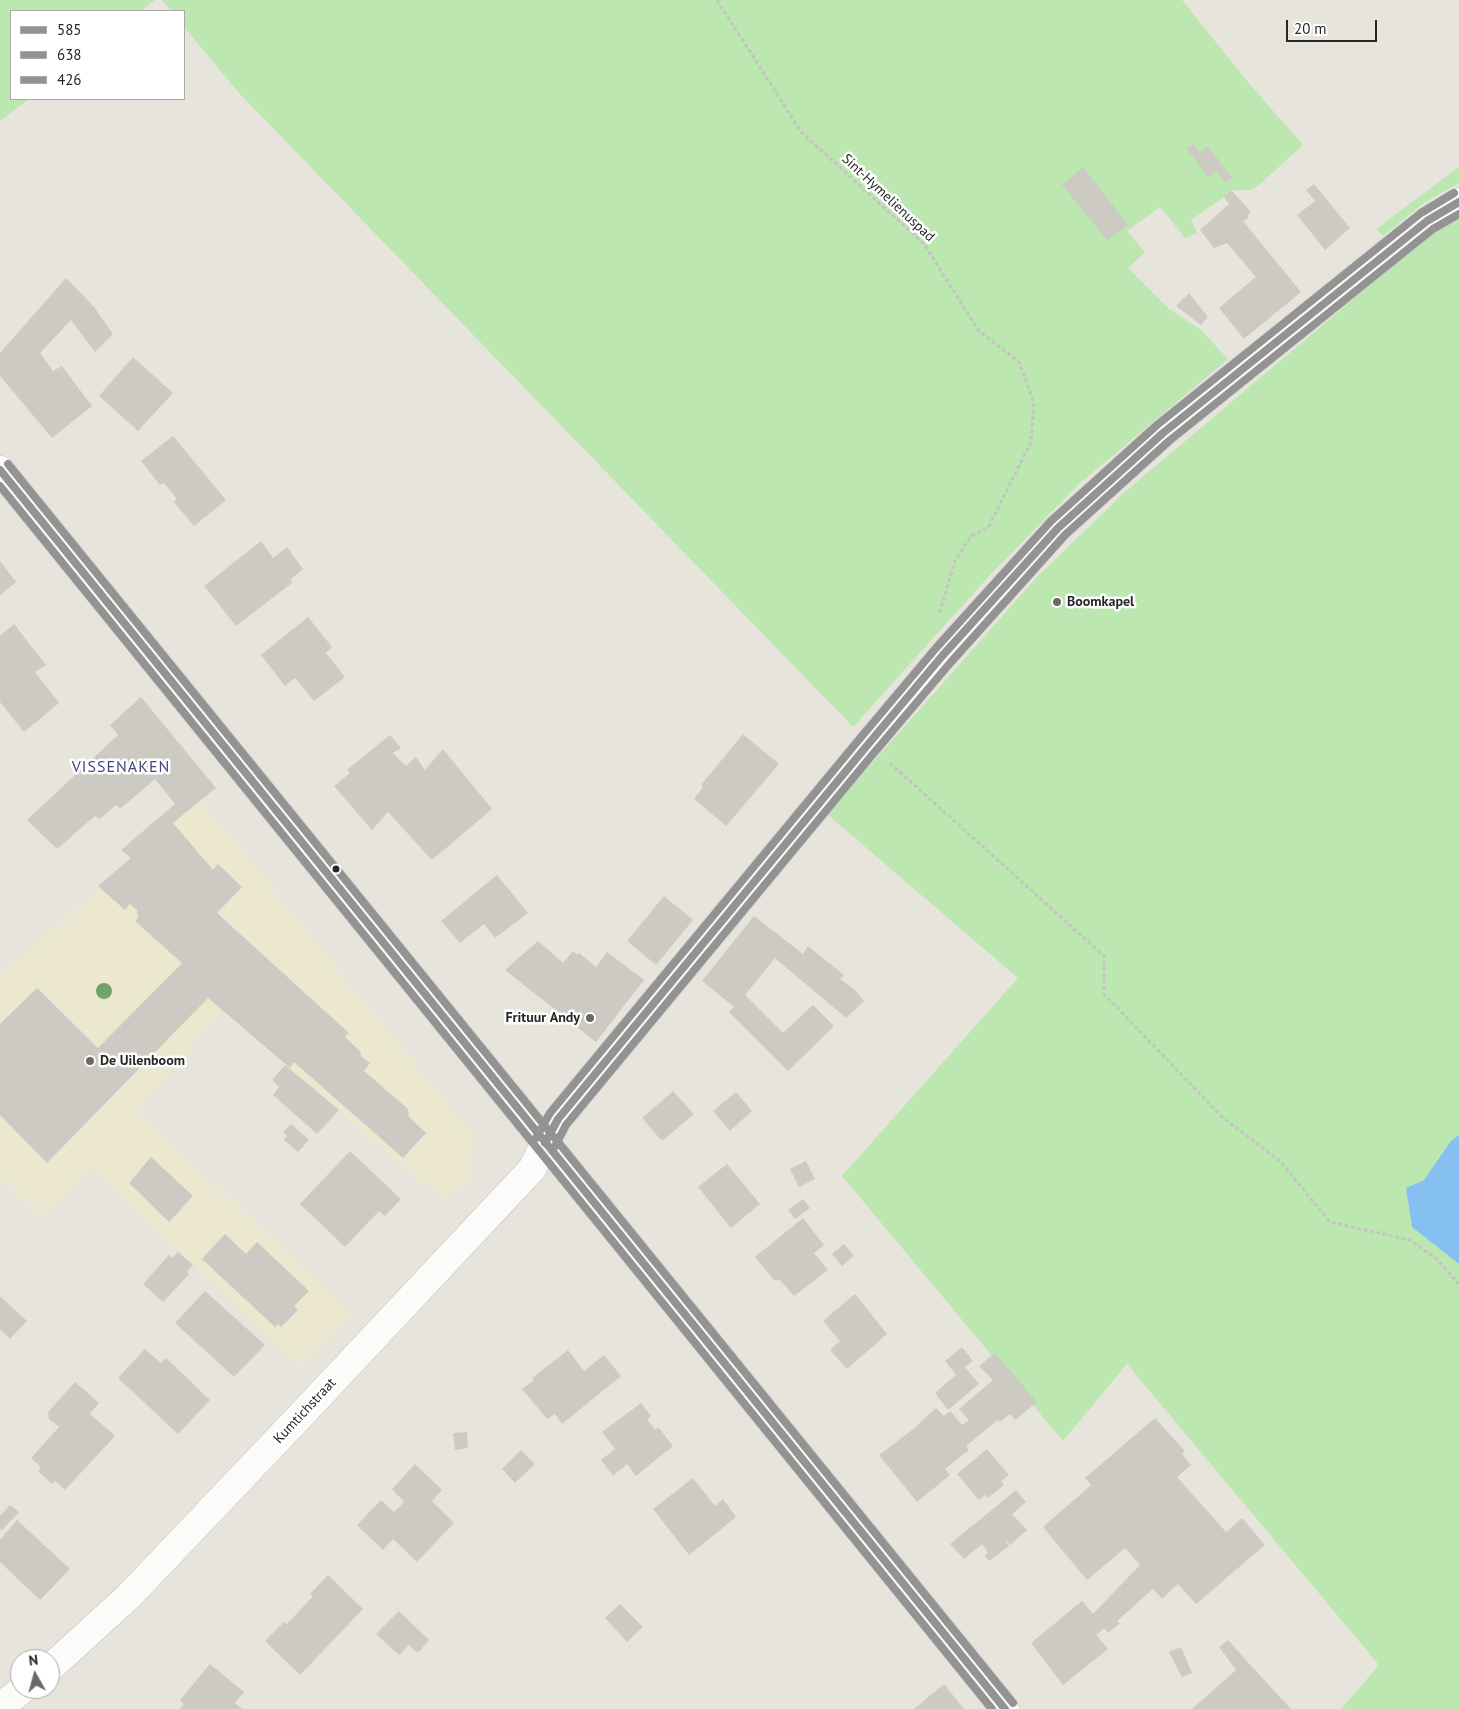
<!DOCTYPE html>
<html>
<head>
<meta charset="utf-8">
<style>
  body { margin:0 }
  #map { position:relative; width:1459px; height:1709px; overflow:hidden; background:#e7e4dc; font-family:"PT Sans",sans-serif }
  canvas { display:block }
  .legend { position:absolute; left:10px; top:10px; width:175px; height:90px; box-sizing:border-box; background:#fff; border:1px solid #a9a9a9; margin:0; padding:6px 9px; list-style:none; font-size:15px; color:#272727 }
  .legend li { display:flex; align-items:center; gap:10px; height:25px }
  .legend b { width:25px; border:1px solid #a9a9a9 }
  .north { position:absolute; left:10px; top:1649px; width:50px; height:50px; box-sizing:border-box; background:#fff; border:1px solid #a9a9a9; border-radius:50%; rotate:353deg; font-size:14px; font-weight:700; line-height:20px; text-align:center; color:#272727 }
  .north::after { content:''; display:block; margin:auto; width:18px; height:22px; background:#6a6966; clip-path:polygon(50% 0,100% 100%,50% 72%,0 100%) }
  .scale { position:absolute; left:1286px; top:20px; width:91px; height:22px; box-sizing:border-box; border:2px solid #272727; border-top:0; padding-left:6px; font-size:15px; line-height:18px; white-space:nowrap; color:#272727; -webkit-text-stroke:4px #fff; paint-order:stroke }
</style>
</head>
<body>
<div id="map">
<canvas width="1459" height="1709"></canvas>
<ul class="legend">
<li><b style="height:6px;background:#939393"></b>585</li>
<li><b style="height:6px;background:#939393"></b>638</li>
<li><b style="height:6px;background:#939393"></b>426</li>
</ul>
<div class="north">N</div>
<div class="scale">20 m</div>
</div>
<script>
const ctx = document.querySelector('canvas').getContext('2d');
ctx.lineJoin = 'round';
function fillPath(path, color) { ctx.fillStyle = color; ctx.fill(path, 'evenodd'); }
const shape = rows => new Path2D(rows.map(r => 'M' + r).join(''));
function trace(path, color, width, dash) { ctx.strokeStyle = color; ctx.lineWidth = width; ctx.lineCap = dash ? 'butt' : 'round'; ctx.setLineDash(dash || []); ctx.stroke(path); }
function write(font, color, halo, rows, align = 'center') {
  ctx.font = font + ' "PT Sans",sans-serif'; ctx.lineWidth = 5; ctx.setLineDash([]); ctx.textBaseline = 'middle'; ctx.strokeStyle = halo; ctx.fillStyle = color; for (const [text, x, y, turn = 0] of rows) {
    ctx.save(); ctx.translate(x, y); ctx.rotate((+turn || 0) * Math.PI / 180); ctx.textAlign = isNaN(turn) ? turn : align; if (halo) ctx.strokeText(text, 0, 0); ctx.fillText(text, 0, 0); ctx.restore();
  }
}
fillPath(shape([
  [201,800,474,1137,470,1179,445,1201,222,1012,137,1111,354,1315,303,1368,89,1167,44,1219,0,1176,0,975,100,888,98,886]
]), '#ece8cf');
fillPath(shape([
  [0,0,155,0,141,11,11,11,11,99,29,99,0,121],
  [162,0,1182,0,1247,81,1303,145,1261,183,1251,190,1234,190,1191,220,1197,233,1185,238,1160,207,1127,231,1145,252,1128,268,1169,309,1200,329,1228,359,1080,483,991,574,853,727,239,93,184,27,184,11,171,11],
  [1459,167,1459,183,1425,202,1383,236,1376,229],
  [1459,217,1459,1709,1341,1709,1379,1665,1127,1364,1063,1441,842,1176,1018,978,827,814,1038,576,1126,491,1433,232]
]), '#bce7b0');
fillPath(shape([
  [1459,1135,1459,1264,1412,1227,1406,1188,1424,1180,1451,1141]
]), '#86c0f2');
fillPath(shape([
  [1193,144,1200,152,1208,146,1232,178,1225,183,1216,171,1208,177,1187,149],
  [1083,167,1128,225,1107,240,1062,185],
  [1314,184,1350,228,1325,250,1297,215,1315,201,1306,190],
  [1231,190,1251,212,1247,215,1249,218,1243,221,1301,292,1244,339,1219,308,1256,277,1227,243,1214,248,1200,230,1229,204,1224,197],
  [66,278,94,307,113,334,95,352,71,320,40,353,53,371,62,366,92,406,52,438,0,376,0,353],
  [1189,293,1208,317,1201,325,1176,306],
  [133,357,173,393,138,431,99,396],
  [173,436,226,500,194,526,174,502,177,499,164,483,160,485,141,461],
  [261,541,273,558,287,547,303,569,290,580,293,582,236,626,204,586],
  [0,561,16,582,0,595],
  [308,617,332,647,326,653,345,677,314,701,295,678,285,686,261,655],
  [14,624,46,665,35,672,59,703,24,732,0,702,0,636],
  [141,697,216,788,173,823,213,870,218,864,242,887,217,913,349,1033,345,1037,360,1051,361,1056,370,1063,364,1071,408,1109,409,1117,426,1133,403,1158,294,1062,290,1068,208,998,47,1163,0,1115,0,1024,37,988,98,1048,182,963,135,921,138,918,137,910,130,904,125,910,98,886,131,858,121,850,175,804,155,779,120,809,116,805,100,819,95,816,57,849,27,820,118,735,110,725],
  [743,734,779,764,726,826,694,799,703,787,701,785],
  [390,735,401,748,393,753,406,766,416,757,425,770,443,749,492,809,432,860,388,812,372,830,334,786,350,773,347,770],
  [497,875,528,913,495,938,484,924,460,943,441,921],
  [664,896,693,920,656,965,627,941],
  [754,916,803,954,808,946,844,975,840,979,854,989,864,1001,846,1018,775,958,745,995,783,1033,813,1005,834,1026,788,1071,729,1012,734,1007,702,981],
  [538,941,563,963,573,951,577,955,579,953,596,967,607,952,644,980,596,1042,505,970],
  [285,1065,339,1110,317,1134,273,1095,279,1087,272,1080],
  [673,1091,694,1114,662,1141,642,1118],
  [736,1092,752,1111,730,1131,713,1111],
  [291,1124,309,1140,298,1152,284,1140,287,1136,283,1132],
  [350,1151,401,1199,385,1216,379,1211,345,1247,300,1204],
  [151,1157,193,1196,169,1222,129,1183],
  [806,1161,815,1179,799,1187,790,1169],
  [727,1164,760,1204,731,1228,698,1187],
  [803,1199,810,1208,795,1219,788,1210],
  [803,1218,824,1245,814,1253,828,1270,794,1296,779,1279,775,1281,755,1257],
  [225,1234,246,1254,257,1242,309,1291,294,1306,298,1310,281,1327,278,1324,275,1327,202,1259],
  [844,1244,854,1256,842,1266,832,1254],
  [178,1252,193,1265,187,1272,189,1274,163,1302,143,1284,169,1255,172,1258],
  [205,1291,265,1345,234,1377,175,1323],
  [855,1294,887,1334,847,1369,830,1350,840,1341,823,1321],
  [0,1296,27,1321,10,1339,0,1329],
  [962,1347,973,1361,965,1367,979,1384,948,1410,935,1393,956,1375,945,1361],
  [145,1349,161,1363,166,1358,210,1400,178,1434,118,1378],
  [568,1350,584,1371,604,1355,621,1376,562,1424,555,1414,547,1419,522,1389,534,1380,532,1378],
  [995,1353,1037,1402,1015,1420,1010,1414,1000,1422,998,1420,966,1446,969,1450,945,1469,950,1475,917,1502,879,1455,912,1430,936,1408,944,1416,950,1411,962,1425,969,1420,959,1409,993,1380,979,1366],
  [75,1382,99,1403,90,1414,115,1436,65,1490,55,1481,52,1484,38,1471,41,1467,31,1458,59,1427,49,1419,48,1412],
  [641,1403,651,1416,647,1419,655,1430,658,1427,673,1446,636,1476,627,1464,613,1476,601,1460,615,1449,602,1432],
  [1155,1418,1185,1451,1182,1454,1191,1465,1177,1477,1226,1532,1242,1518,1265,1545,1196,1604,1178,1584,1162,1599,1153,1589,1117,1621,1120,1623,1108,1633,1104,1628,1096,1635,1108,1649,1063,1685,1031,1643,1082,1601,1093,1614,1140,1565,1125,1548,1087,1580,1043,1527,1091,1485,1085,1478],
  [467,1432,468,1448,455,1450,453,1433],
  [987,1449,1009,1475,1001,1481,1004,1485,988,1498,985,1495,979,1500,957,1474],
  [521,1450,535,1464,515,1483,502,1469],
  [415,1464,442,1490,432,1501,454,1523,417,1562,393,1539,383,1550,357,1525,381,1500,394,1512,404,1502,392,1489],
  [693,1478,715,1506,723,1499,736,1517,689,1555,653,1509],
  [1016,1490,1026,1502,1012,1514,1027,1530,1010,1545,1004,1538,1009,1546,989,1561,985,1556,988,1552,982,1544,964,1559,950,1544],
  [10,1505,19,1512,2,1530,0,1528,0,1516],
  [17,1520,70,1569,40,1600,0,1562,0,1540],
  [328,1575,363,1609,300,1675,265,1641,284,1622,287,1624,313,1596,310,1594],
  [620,1604,643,1627,627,1642,605,1618],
  [399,1611,429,1640,418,1653,409,1645,399,1655,376,1634],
  [1228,1640,1253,1668,1291,1709,1192,1709,1236,1670,1219,1647],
  [1181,1647,1192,1673,1182,1677,1169,1652],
  [210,1664,244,1692,235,1703,242,1709,180,1709,184,1704,180,1700],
  [944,1684,964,1709,914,1709]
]), '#cccac3');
const street = shape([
  [545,1143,558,1119,865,748,943,655,1058,528,1163,433,1427,221,1459,202]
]);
const secondary = shape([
  [0,470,1005,1709],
  [50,1668,129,1596,304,1412,532,1169,545,1143],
  [0,1707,23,1689]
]);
trace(street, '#c3c2c3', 29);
trace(secondary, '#c3c2c3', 29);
trace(shape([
  [717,0,802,133,924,244,979,331,1019,362,1034,403,1031,442,988,528,971,536,955,561,939,614],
  [890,763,1104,956,1104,994,1222,1117,1280,1161,1330,1222,1410,1240,1438,1260,1459,1284]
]), '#c5c4c3', 3, [4, 2.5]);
trace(street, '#fbfbfa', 28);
trace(secondary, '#fbfbfa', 28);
trace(shape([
  [0,470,1005,1709],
  [545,1143,558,1119,865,748,943,655,1058,528,1163,433,1427,221,1459,202]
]), '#939393', 8);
trace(shape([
  [0,486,992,1709],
  [554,1148,566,1125,873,754,951,662,1065,535,1169,441,1433,229,1459,214]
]), '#939393', 8);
trace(shape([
  [8,464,1013,1703],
  [536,1138,550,1113,857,742,936,648,1051,521,1157,425,1421,213,1454,193]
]), '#939393', 8);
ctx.fillStyle = '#71a16d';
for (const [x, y] of [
  [104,991]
]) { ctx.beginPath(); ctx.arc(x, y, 8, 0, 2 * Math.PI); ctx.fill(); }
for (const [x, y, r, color] of [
  [1057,602,5,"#6a6966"],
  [336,869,4.5,"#272727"],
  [590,1018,5,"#6a6966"],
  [90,1061,5,"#6a6966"]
]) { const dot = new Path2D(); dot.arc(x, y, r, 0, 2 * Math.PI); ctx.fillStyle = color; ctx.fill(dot); trace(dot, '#fff', 2); }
write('14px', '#272727', '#fff', [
  ["Sint-Hymelienuspad",888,198,43],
  ["Kumtichstraat",305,1411,-47]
]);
write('bold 14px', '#272727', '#fff', [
  ["Boomkapel",1067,602],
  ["Frituur Andy",580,1018,"right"],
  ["De Uilenboom",100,1061]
], 'left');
ctx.letterSpacing = '1px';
write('16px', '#45447c', '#fff', [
  ["VISSENAKEN",121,767]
]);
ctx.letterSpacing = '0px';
</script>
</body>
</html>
